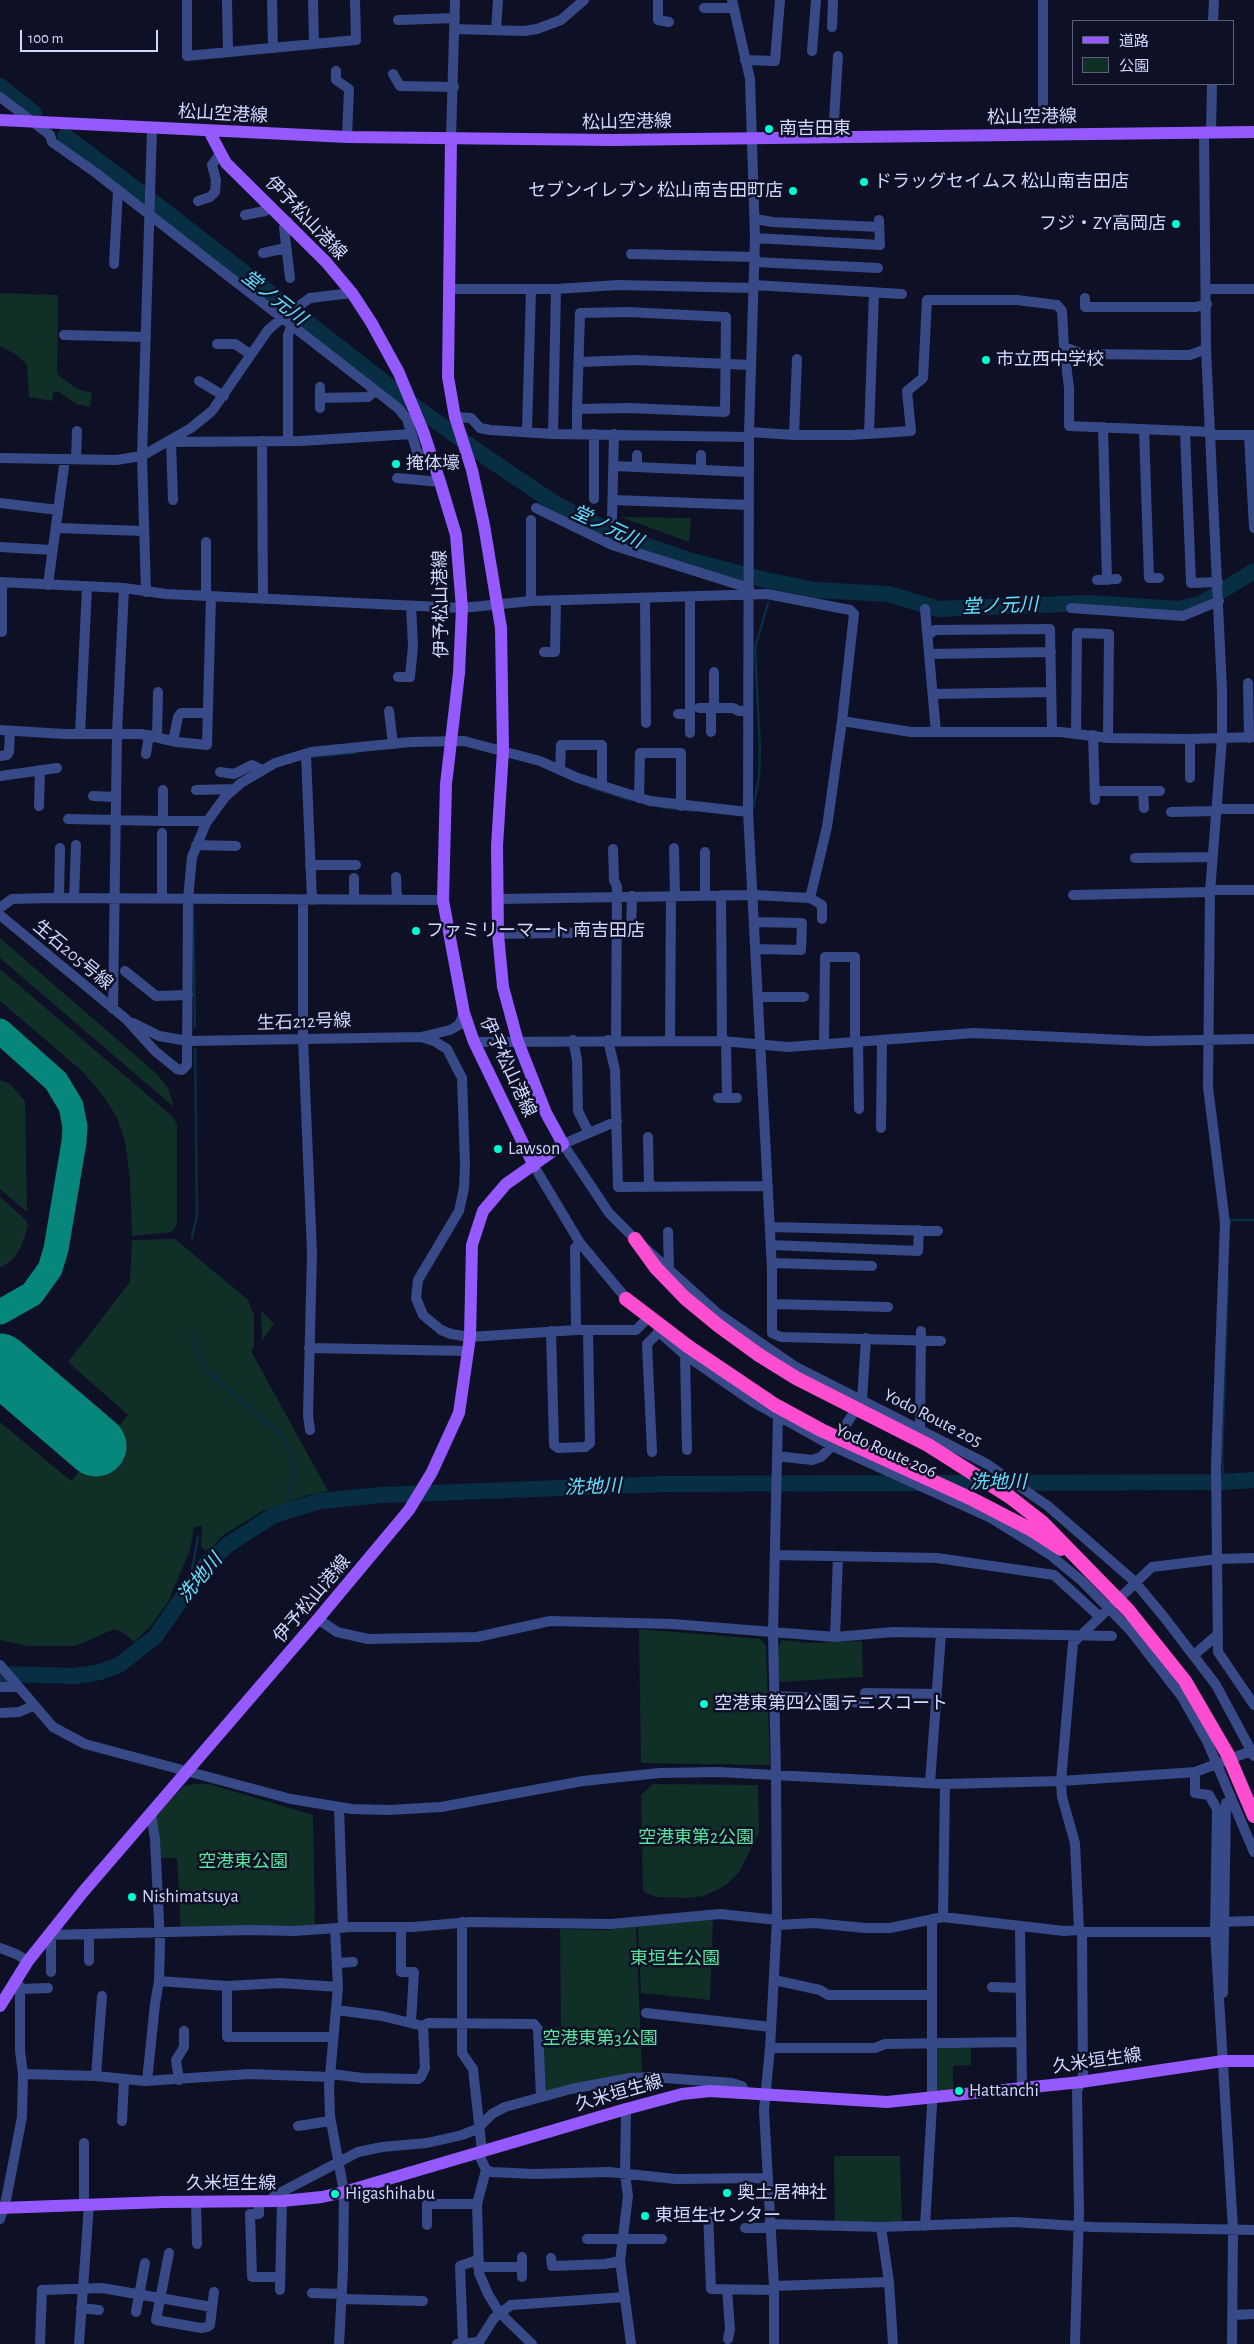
<!DOCTYPE html>
<html>
<head>
<meta charset="utf-8">
<style>
  body { margin:0 }
  #map { position:relative; width:1254px; height:2344px; overflow:hidden; background:#0e1025; font-family:"Alegreya Sans","Noto Sans JP",sans-serif }
  canvas { display:block }
  .legend { position:absolute; left:1072px; top:20px; width:162px; height:65px; box-sizing:border-box; background:#0e1025; border:1px solid #5c607c; margin:0; padding:6px 9px; list-style:none; font-size:15px; color:#d2d9ff }
  .legend li { display:flex; align-items:center; gap:10px; height:25px }
  .legend b { width:25px; border:1px solid #5c607c }
  .scale { position:absolute; left:20px; top:30px; width:138px; height:22px; box-sizing:border-box; border:2px solid #d2d9ff; border-top:0; padding-left:6px; font-size:15px; line-height:18px; white-space:nowrap; color:#d2d9ff; -webkit-text-stroke:4px #0e1025; paint-order:stroke }
</style>
</head>
<body>
<div id="map">
<canvas width="1254" height="2344"></canvas>
<ul class="legend">
<li><b style="height:6px;background:#9459ff"></b>道路</li>
<li><b style="height:14px;background:#102f26"></b>公園</li>
</ul>
<div class="scale">100 m</div>
</div>
<script>
const ctx = document.querySelector('canvas').getContext('2d');
ctx.lineJoin = 'round';
function fillPath(path, color) { ctx.fillStyle = color; ctx.fill(path, 'evenodd'); }
const shape = rows => new Path2D(rows.map(r => 'M' + r).join(''));
function trace(path, color, width, dash) { ctx.strokeStyle = color; ctx.lineWidth = width; ctx.lineCap = dash ? 'butt' : 'round'; ctx.setLineDash(dash || []); ctx.stroke(path); }
function write(font, color, halo, rows, align = 'center') {
  ctx.font = font + ' "Alegreya Sans","Noto Sans JP",sans-serif'; ctx.lineWidth = 5; ctx.setLineDash([]); ctx.textBaseline = 'middle'; ctx.strokeStyle = halo; ctx.fillStyle = color; for (const [text, x, y, turn = 0] of rows) {
    ctx.save(); ctx.translate(x, y); ctx.rotate((+turn || 0) * Math.PI / 180); ctx.textAlign = isNaN(turn) ? turn : align; if (halo) ctx.strokeText(text, 0, 0); ctx.fillText(text, 0, 0); ctx.restore();
  }
}
fillPath(shape([
  [0,293,58,295,57,374,77,389,92,393,90,407,76,404,58,391,53,393,52,401,29,397,27,365,17,355,0,346],
  [621,517,691,518,689,542],
  [0,938,157,1074,168,1088,174,1107,0,958],
  [0,969,173,1117,177,1125,177,1225,171,1232,132,1236,130,1179,125,1141,117,1117,103,1096,83,1072,0,1001],
  [0,1080,10,1084,25,1101,27,1212,0,1189],
  [0,1197,26,1220,28,1226,21,1247,12,1260,0,1268],
  [175,1239,248,1300,254,1315,254,1347,251,1351,328,1491,308,1495,264,1510,222,1536,211,1549,205,1550,201,1547,202,1526,194,1527,190,1550,168,1602,150,1627,134,1642,125,1634,114,1629,76,1646,28,1646,0,1640,0,1422,71,1481,128,1415,68,1362,130,1282,132,1240],
  [261,1311,274,1323,262,1341],
  [639,1629,760,1639,766,1645,770,1765,641,1763],
  [782,1640,810,1643,862,1641,863,1677,779,1682,777,1650],
  [196,1784,209,1784,313,1815,315,1927,181,1931,177,1858,159,1858,154,1816,184,1786],
  [653,1784,758,1785,759,1833,739,1872,726,1885,704,1896,687,1898,655,1897,643,1891,641,1795],
  [713,1918,710,2000,641,1993,638,1926],
  [636,1925,642,2072,543,2093,539,2028,561,2027,560,1929,608,1930],
  [971,2045,971,2065,953,2066,953,2092,933,2092,933,2046],
  [834,2156,900,2156,902,2224,835,2222]
]), '#102f26');
trace(shape([
  [309,757,355,753],
  [590,787,630,800],
  [660,807,694,811],
  [753,808,759,777,760,749,755,648,768,603],
  [193,904,195,1027],
  [1230,1224,1230,1220,1254,1220],
  [192,1238,197,1214,195,1049],
  [194,1330,196,1349,207,1371,284,1438,291,1454,294,1472,284,1512],
  [1224,1482,1222,1458,1228,1277],
  [189,1586,198,1537]
]), '#082e44', 2.5);
trace(shape([
  [0,86,34,113],
  [65,136,161,208,420,410,486,457,554,503,593,523,645,545,692,561,766,580,815,590,889,594,938,609,1089,603,1179,609,1200,604,1254,571],
  [0,1674,75,1676,100,1672,119,1665,155,1637,206,1564,229,1544,274,1515,320,1501,381,1495,663,1484,1224,1482,1254,1480]
]), '#082e44', 16);
trace(shape([
  [0,1031,56,1081,71,1106,75,1127,74,1142,56,1249,50,1269,32,1294,0,1312]
]), '#07867b', 25);
trace(shape([
  [0,1364,96,1446]
]), '#07867b', 61);
trace(shape([
  [187,0,187,56,356,40,355,0],
  [227,0,228,52],
  [272,0,273,48],
  [313,0,314,44],
  [658,0,658,20,669,22],
  [732,0,750,79,755,238,749,432,748,812,772,1269,772,1333,781,1337,941,1341],
  [1043,0,1043,108],
  [704,8,734,8],
  [398,20,455,18],
  [1213,21,1214,0],
  [832,27,833,0],
  [455,29,524,31,537,29,561,20,584,0],
  [496,30,498,0],
  [812,51,816,0],
  [745,60,775,61,780,0],
  [336,71,336,80,349,89,347,137],
  [393,74,400,86,454,87],
  [0,97,50,135,52,142,96,173,398,408,407,419,417,452,423,456,432,457],
  [1204,132,1206,349,1222,690,1222,738,1210,892,1208,1087,1225,1223,1216,1464,1218,1652,1254,1705],
  [1211,132,1212,84],
  [833,136,838,56],
  [451,138,455,0],
  [198,201,210,197,215,192,216,180,212,165,220,154],
  [245,215,265,211,271,206],
  [755,219,772,222,879,227],
  [288,222,284,228,290,278],
  [755,238,880,245,879,220],
  [263,253,286,248],
  [631,254,755,257],
  [755,262,878,268],
  [114,264,118,190],
  [754,285,902,294],
  [449,289,556,289,618,285,753,288],
  [1207,289,1254,289],
  [1085,298,1085,307,1196,307,1207,304],
  [64,335,146,337],
  [217,344,235,344,250,354],
  [1064,347,1069,388,1069,426,1211,432],
  [579,362,635,360,751,365],
  [199,381,224,396],
  [320,398,368,397,375,391],
  [320,408,320,387],
  [455,417,471,418,480,428,490,430,553,434,749,437],
  [1103,427,1107,580],
  [1144,429,1149,578,1159,578],
  [527,431,531,289],
  [749,432,794,435,851,435,911,431,907,391,923,378,927,300,1017,300,1057,305,1062,311,1064,347,1083,354,1179,355,1190,355,1206,349],
  [1185,432,1191,583,1218,582],
  [553,434,556,289],
  [577,434,577,409,580,313,628,312,726,317,725,412,629,408,577,409],
  [594,434,594,499],
  [869,434,874,292],
  [794,435,797,359],
  [1211,435,1254,435],
  [1249,435,1254,528],
  [262,441,263,599],
  [288,441,288,335,291,327],
  [169,442,301,441,412,434],
  [171,442,173,500],
  [637,455,637,467],
  [0,458,116,460,142,456,191,428,212,411,268,330,282,318,310,298,352,293],
  [76,459,77,431],
  [614,466,749,472],
  [701,470,701,455],
  [397,478,440,482],
  [613,500,749,505],
  [0,503,58,510],
  [536,508,612,545,749,588],
  [612,519,614,434],
  [56,528,143,531],
  [0,547,52,550],
  [1097,580,1117,579],
  [0,582,124,588,166,594,462,608,531,601,767,594,850,610,854,614,842,721,911,732,1061,732,1108,738,1190,739,1254,737],
  [48,585,65,459],
  [146,592,142,456,152,129],
  [206,596,206,542],
  [690,597,690,733],
  [645,598,646,723],
  [531,601,531,520],
  [1071,608,1183,616,1219,601],
  [925,609,936,732],
  [2,632,2,582],
  [929,634,935,630,1050,629,1052,732],
  [544,652,555,652,556,601],
  [929,654,1051,652],
  [714,672,714,708],
  [398,677,410,677,413,646,411,606],
  [1248,683,1249,738],
  [934,694,1051,692],
  [699,708,733,708,739,711,748,711],
  [711,708,711,732],
  [389,711,393,744],
  [678,714,690,714],
  [0,730,64,734,141,734,177,742,207,745,211,596],
  [80,734,87,587],
  [1076,734,1077,633,1109,634,1108,738],
  [1093,735,1095,800],
  [157,736,158,692],
  [1190,739,1190,778],
  [173,741,178,717,181,713,207,713],
  [146,754,149,735],
  [306,754,312,900],
  [0,756,7,755,9,752,10,732],
  [560,770,561,745,602,745,602,786],
  [220,772,234,774,252,765,262,770],
  [0,776,57,768],
  [163,790,163,821,207,821],
  [196,790,233,789],
  [1095,791,1160,791],
  [1143,791,1144,808],
  [93,796,115,797],
  [639,798,640,753,681,753,681,806],
  [39,806,40,770],
  [1217,809,1254,809],
  [1171,812,1217,811],
  [68,819,163,821],
  [196,845,236,846],
  [674,848,675,896],
  [613,849,614,880,617,887,616,1040],
  [705,852,705,896],
  [1135,858,1213,857],
  [310,865,356,865],
  [396,877,397,900],
  [354,878,354,900],
  [1211,890,1254,890],
  [721,895,722,1041],
  [1073,895,1210,892],
  [59,898,60,848],
  [74,898,76,845],
  [810,898,822,905,822,919],
  [162,899,162,833],
  [498,899,754,895,810,898,827,827,842,721],
  [303,900,303,1038,312,1253,308,1415,310,1430],
  [0,908,12,899,50,898,443,900],
  [0,915,126,1019,155,1051,177,1069,182,1070,187,1065,188,899,192,857,206,823,225,797,241,783,275,763,311,752,410,742,464,741,540,761,578,778,650,801,748,812],
  [755,922,802,923,801,950,756,949],
  [631,929,632,896],
  [498,934,616,932],
  [125,971,156,996,188,995],
  [759,997,804,997],
  [113,1009,117,733,124,588],
  [133,1023,159,1036,188,1041,421,1037,450,1030,459,1025,464,1013],
  [421,1037,434,1041,447,1049,462,1078,465,1165,464,1188,459,1211,418,1280,416,1298,423,1315,441,1330,451,1334,470,1337,576,1330,636,1330,646,1320],
  [573,1040,577,1060,578,1111,589,1133],
  [608,1040,615,1070,618,1187,768,1186],
  [670,1041,671,896],
  [726,1041,727,1098],
  [474,1042,722,1041,788,1047,974,1033,1146,1041,1254,1039],
  [858,1042,859,1109],
  [824,1045,825,957,855,957,855,1042],
  [718,1098,737,1098],
  [617,1121,563,1144,609,1213,635,1239,716,1312,796,1367,987,1464,1048,1506,1134,1581,1164,1617,1216,1685,1254,1756],
  [881,1128,882,1040],
  [648,1137,649,1186],
  [534,1166,580,1243,630,1303],
  [770,1227,938,1231],
  [668,1232,669,1269],
  [771,1245,918,1251,919,1230],
  [772,1263,872,1266],
  [773,1304,888,1307],
  [576,1330,575,1248,580,1243],
  [551,1331,554,1445,558,1448,585,1447,590,1443,588,1330],
  [658,1331,685,1355,753,1402,832,1446,991,1518,1049,1554,1082,1581,1130,1630,1182,1697,1207,1741,1254,1852],
  [309,1348,468,1351],
  [685,1355,687,1450],
  [920,1429,921,1331],
  [652,1452,647,1344,659,1332],
  [777,1456,812,1460,821,1457,832,1446,862,1400,866,1338],
  [775,1555,937,1558,1054,1575,1100,1617],
  [318,1619,337,1632,368,1639,477,1637,550,1621,673,1624,835,1637,893,1632,1112,1636],
  [835,1637,838,1557],
  [1194,1655,1218,1634],
  [0,1665,53,1727,85,1744,291,1799,352,1809,389,1810,441,1807,583,1781,660,1773,718,1772,945,1784,1061,1781,1182,1773,1195,1772,1254,1750],
  [0,1687,17,1687],
  [774,1696,841,1699,864,1704,865,1693,937,1694],
  [0,1713,19,1712,33,1706],
  [1195,1772,1195,1793,1209,1795,1217,1809,1215,1932,1233,2229,1232,2344],
  [930,1783,941,1634],
  [339,1807,343,1928],
  [943,1917,945,1784],
  [462,1922,462,2053,473,2069,482,2151],
  [1216,1922,1254,1921],
  [777,1925,814,1923,865,1928,890,1928,943,1917,1064,1931,1079,1930],
  [401,1927,401,1972,414,1972,411,2022],
  [1020,1927,1022,2089],
  [335,1929,338,1987,329,2087,330,2116,344,2192,343,2270,339,2344],
  [1082,1932,1215,1932],
  [48,1935,250,1930,294,1931,351,1927,413,1927,471,1922,611,1924,720,1914,777,1920],
  [89,1935,89,1961],
  [0,1948,16,1954,28,1961],
  [337,1963,353,1962],
  [51,1972,51,1935],
  [774,1980,820,1990,828,1995,932,1995],
  [16,1981,20,1987,20,2051,23,2074],
  [159,1981,227,1986,280,1983,338,1987],
  [227,1986,227,2037,333,2037],
  [992,1987,1020,1988],
  [20,1989,48,1988],
  [1223,1993,1226,1803],
  [646,2013,771,2027],
  [423,2026,428,2023,534,2024,538,2029,541,2097],
  [770,2048,875,2048,885,2044,1019,2042],
  [331,2074,363,2078,418,2079,421,2077,425,2068,423,2026,382,2016,336,2010],
  [96,2076,102,1996],
  [179,2080,176,2060,184,2047,184,2031],
  [147,2081,155,2004,159,1981,160,1942,155,1839,151,1814],
  [626,2109,625,2174,628,2196,620,2261,631,2344],
  [122,2121,124,2080],
  [298,2126,330,2121],
  [84,2143,84,2205],
  [478,2152,486,2170,477,2204,479,2273,488,2294,499,2312,532,2344],
  [486,2170,492,2172,534,2174,609,2172,676,2179,766,2178],
  [196,2201,197,2244],
  [259,2201,259,2214,250,2214,252,2277,280,2277],
  [271,2201,274,2196,358,2152,382,2147,427,2143,462,2135,477,2129,492,2114,505,2107,571,2089,630,2078,652,2077,732,2083,742,2086,745,2092],
  [708,2212,711,2289,774,2290],
  [0,2219,6,2200,22,2117,23,2074,96,2076,145,2081,250,2074,330,2077],
  [769,2224,881,2227,889,2282,893,2344],
  [427,2225,427,2204,477,2204],
  [925,2226,932,2105,932,1919],
  [881,2227,1014,2222,1093,2227,1254,2230],
  [745,2228,769,2228],
  [587,2239,662,2239],
  [169,2253,156,2320,201,2328,207,2327,210,2325,214,2292],
  [522,2257,522,2277],
  [551,2258,552,2266,605,2264,620,2261],
  [478,2267,522,2267],
  [774,2286,889,2282],
  [727,2289,730,2329,728,2339],
  [280,2290,282,2201],
  [312,2293,342,2294],
  [342,2299,423,2301],
  [81,2308,99,2310],
  [136,2312,145,2263],
  [1233,2315,1254,2314],
  [463,2343,460,2266,477,2260],
  [40,2344,42,2290,102,2288,212,2307],
  [79,2344,89,2205],
  [457,2344,479,2342,494,2318,511,2305,625,2297],
  [774,2344,774,2286,764,2110,770,2048,777,1920,776,1775,773,1633,778,1416],
  [1075,2344,1079,2212,1077,2091,1083,2076,1082,1932,1079,1930,1075,1843,1062,1797,1061,1781,1073,1643,1152,1567,1218,1559,1254,1558]
]), '#374986', 10);
trace(shape([
  [0,120,347,137,612,140,1254,132],
  [209,131,226,163,326,262,352,293,371,322,399,373,423,431,440,482,456,535,462,608,459,673,446,784,443,900,464,1013,474,1042,534,1166],
  [0,2006,28,1961,83,1892,318,1619,409,1510,432,1472,459,1413,470,1337,472,1245,483,1211,506,1184,563,1144,546,1113,518,1042,503,987,498,934,497,846,503,750,501,628,484,525,472,470,455,417,448,377,451,138],
  [0,2208,164,2202,282,2201,322,2197,344,2192,626,2109,682,2094,710,2091,887,2102,1081,2082,1223,2061,1254,2061]
]), '#9459ff', 12);
trace(shape([
  [635,1239,656,1268,685,1298,719,1326,759,1355],
  [626,1299,689,1347]
]), '#ff4dd2', 14);
trace(shape([
  [689,1347,775,1405,821,1430,972,1499,1032,1530,1061,1549],
  [759,1355,796,1378,928,1445,1010,1497,1042,1522,1129,1611,1185,1681,1228,1755,1254,1816]
]), '#ff4dd2', 14);
for (const [x, y, r, color] of [
  [769,129,5,"#00fdd1"],
  [864,182,5,"#00fdd1"],
  [793,191,5,"#00fdd1"],
  [1176,224,5,"#00fdd1"],
  [986,360,5,"#00fdd1"],
  [396,464,5,"#00fdd1"],
  [416,931,5,"#00fdd1"],
  [498,1149,5,"#00fdd1"],
  [704,1704,5,"#00fdd1"],
  [132,1897,5,"#00fdd1"],
  [959,2091,5,"#00fdd1"],
  [727,2193,5,"#00fdd1"],
  [335,2194,5,"#00fdd1"],
  [645,2216,5,"#00fdd1"]
]) { const dot = new Path2D(); dot.arc(x, y, r, 0, 2 * Math.PI); ctx.fillStyle = color; ctx.fill(dot); trace(dot, '#0e1025', 2); }
write('18px', '#d2d9ff', '#0e1025', [
  ["松山空港線",223,114,3],
  ["松山空港線",1032,117,-1],
  ["松山空港線",627,122,-1],
  ["伊予松山港線",306,218,46],
  ["伊予松山港線",441,604,-91],
  ["生石205号線",73,955,40],
  ["生石212号線",304,1022,-2],
  ["伊予松山港線",508,1067,65],
  ["Yodo Route 205",933,1418,27],
  ["Yodo Route 206",886,1451,24],
  ["伊予松山港線",312,1599,-50],
  ["久米垣生線",1097,2061,-8],
  ["久米垣生線",619,2093,-16],
  ["久米垣生線",231,2184]
]);
write('18px', '#d2d9ff', '#0e1025', [
  ["南吉田東",779,129],
  ["ドラッグセイムス 松山南吉田店",874,182],
  ["セブンイレブン 松山南吉田町店",783,191,"right"],
  ["フジ・ZY高岡店",1166,224,"right"],
  ["市立西中学校",996,360],
  ["掩体壕",406,464],
  ["ファミリーマート 南吉田店",426,931],
  ["Lawson",508,1149],
  ["空港東第四公園テニスコート",714,1704],
  ["Nishimatsuya",142,1897],
  ["Hattanchi",969,2091],
  ["奥土居神社",737,2193],
  ["Higashihabu",345,2194],
  ["東垣生センター",655,2216]
], 'left');
write('18px', '#58e49b', '#0e1025', [
  ["空港東第2公園",696,1838],
  ["空港東公園",243,1862],
  ["東垣生公園",675,1959],
  ["空港東第3公園",600,2039]
]);
write('italic 19px', '#60e0ff', '#0e1025', [
  ["堂ノ元川",274,298,38],
  ["堂ノ元川",607,527,25],
  ["堂ノ元川",1000,606,-2],
  ["洗地川",998,1482],
  ["洗地川",593,1487,-2],
  ["洗地川",200,1578,-50]
]);
</script>
</body>
</html>
